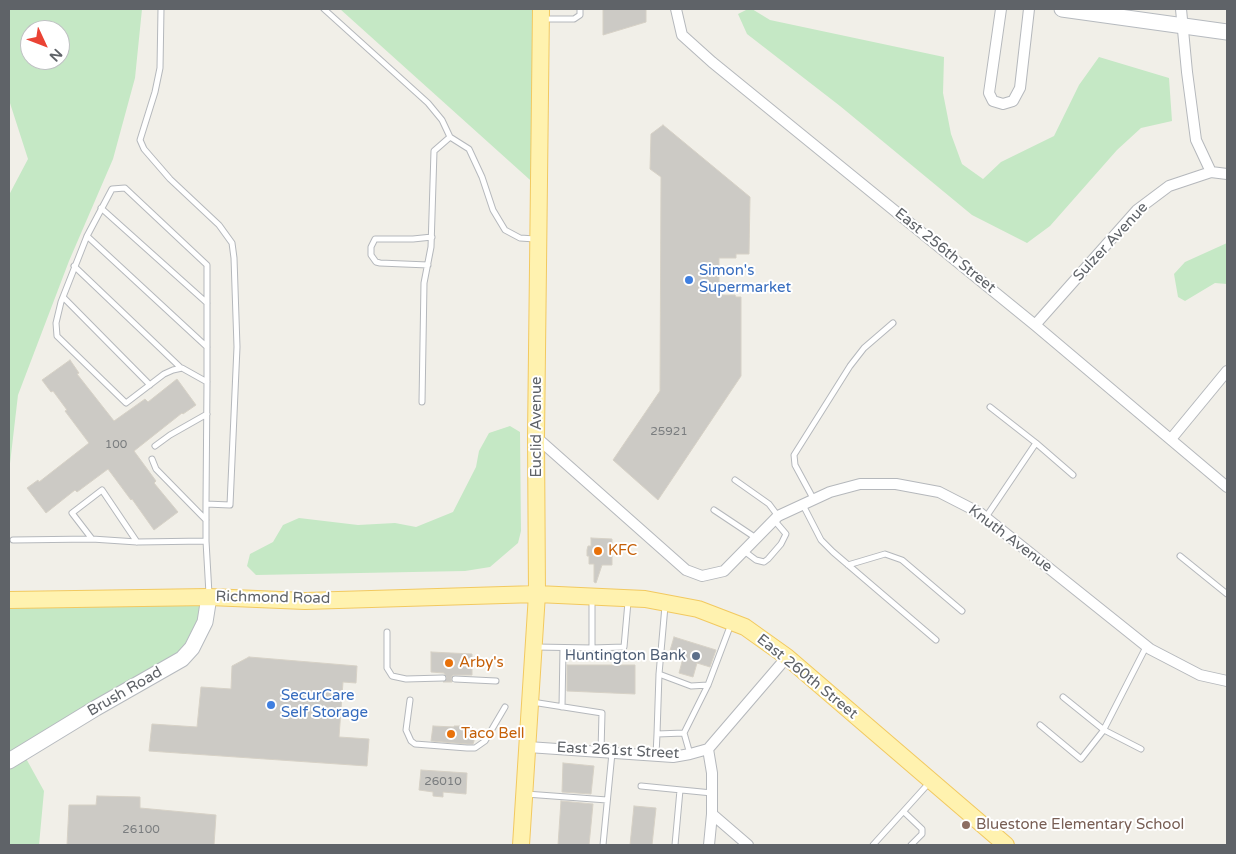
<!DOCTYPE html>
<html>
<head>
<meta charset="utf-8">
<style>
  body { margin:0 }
  #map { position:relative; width:1236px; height:854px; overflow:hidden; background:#f1efe8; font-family:"Varela Round",sans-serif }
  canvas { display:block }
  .frame { position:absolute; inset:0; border:10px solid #5f6368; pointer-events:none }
  .north { position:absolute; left:20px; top:20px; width:50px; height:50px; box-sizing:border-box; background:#fff; border:1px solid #bfc1c3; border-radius:50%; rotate:133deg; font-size:14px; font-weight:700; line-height:20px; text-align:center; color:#5f6368 }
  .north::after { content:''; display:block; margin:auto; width:18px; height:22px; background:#ea4335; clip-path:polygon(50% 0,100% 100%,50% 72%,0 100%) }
</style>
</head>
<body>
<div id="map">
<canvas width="1236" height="854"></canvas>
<div class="frame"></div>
<div class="north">N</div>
</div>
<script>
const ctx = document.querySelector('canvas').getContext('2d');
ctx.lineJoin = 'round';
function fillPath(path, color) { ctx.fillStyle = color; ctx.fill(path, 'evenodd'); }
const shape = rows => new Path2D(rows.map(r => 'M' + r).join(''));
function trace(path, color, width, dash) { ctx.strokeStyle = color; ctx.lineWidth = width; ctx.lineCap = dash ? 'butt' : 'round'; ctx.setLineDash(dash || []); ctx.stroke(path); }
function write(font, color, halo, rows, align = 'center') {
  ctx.font = font + ' "Varela Round",sans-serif'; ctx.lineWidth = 4; ctx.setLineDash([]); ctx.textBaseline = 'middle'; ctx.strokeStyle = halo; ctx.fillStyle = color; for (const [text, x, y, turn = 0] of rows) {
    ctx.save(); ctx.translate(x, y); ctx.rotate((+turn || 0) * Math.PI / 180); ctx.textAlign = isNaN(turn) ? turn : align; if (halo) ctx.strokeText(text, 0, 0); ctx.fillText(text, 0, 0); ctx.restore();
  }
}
fillPath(shape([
  [9,9,142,9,135,78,113,159,69,261,18,395,9,472,9,195,28,159,9,100],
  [30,30,60,30,60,60,30,60],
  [340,9,541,9,539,188],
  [748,9,752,9,770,20,944,57,943,93,951,134,962,164,983,179,1001,162,1054,136,1079,85,1099,57,1169,78,1172,121,1141,128,1117,150,1050,226,1027,243,972,215,840,106,747,34,738,14],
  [1227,243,1227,284,1215,283,1185,301,1178,297,1174,274,1185,262],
  [510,426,520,432,521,531,518,543,490,567,465,571,256,575,247,566,250,554,273,542,283,525,299,518,358,525,395,523,416,527,453,512,476,467,479,451,489,433],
  [209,597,192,648,23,753,44,791,39,845,9,845,9,600]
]), '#c5e8c5');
const building = shape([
  [603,9,646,9,646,22,603,35,603,9],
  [663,125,750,197,749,254,736,254,736,258,719,258,719,295,735,295,736,297,741,297,741,376,658,500,613,460,660,391,661,177,650,169,651,134,663,125],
  [70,360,79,373,77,374,114,421,145,399,148,402,177,379,196,405,183,414,182,413,134,451,156,481,154,483,178,512,154,530,132,499,131,500,108,469,77,492,75,490,46,513,27,488,38,480,39,482,89,443,65,411,67,410,53,391,51,392,42,380,70,360],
  [591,538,612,539,612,565,602,565,596,583,594,582,594,564,589,564,589,556,587,556,587,550,588,546,591,546,591,538],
  [674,637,716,650,710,667,697,663,693,677,679,673,683,658,669,654,674,637],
  [431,652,472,654,472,675,453,675,451,678,452,682,443,682,447,678,444,673,431,672,431,652],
  [249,657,357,666,356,683,343,682,339,737,369,739,367,766,149,751,152,724,197,727,201,687,231,689,232,666,249,657],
  [567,665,635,665,635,694,567,691,567,665],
  [433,726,454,727,454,726,463,726,463,728,473,728,474,741,473,744,467,744,431,741,433,726],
  [563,763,594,766,591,794,562,792,563,763],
  [421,770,467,773,466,794,443,792,443,797,433,796,433,792,419,790,421,770],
  [97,796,140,797,140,808,216,815,214,845,67,845,69,805,96,805,97,796],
  [561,801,593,804,589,845,558,845,561,801],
  [634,806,656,808,652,845,630,845,634,806]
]);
fillPath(building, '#cccac5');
trace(building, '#d6d1c6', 1);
const lane = shape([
  [161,9,160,68,155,92,140,140,144,149,170,179,219,225,232,243,234,258,237,347,230,505,206,504,206,541,209,594],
  [324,9,428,103,442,120,450,137,469,149,482,177,493,210,505,230,520,238,535,239],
  [543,19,574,19,580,15,580,9],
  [101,208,207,303],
  [87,236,207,347],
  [428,265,380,263,376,262,371,255,371,247,375,239,413,239,432,237],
  [74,266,181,368],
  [63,297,150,385],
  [422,402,424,283,431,247,434,151,450,137],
  [990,407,1036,443],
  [155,446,170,435,207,414],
  [152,459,156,469,206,520],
  [735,480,769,504,778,516],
  [814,500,795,465,794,455,850,366,864,348,893,323],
  [206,504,207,382,207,265,125,188,112,189,87,236,61,302,56,323,57,336,126,403,164,374,173,370,182,368,207,382],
  [803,505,821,540,833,552,936,640],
  [714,510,756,538],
  [986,517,1036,443,1073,475],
  [92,539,72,513,102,490,137,542],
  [13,540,92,539,137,542,206,541],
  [744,551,756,560,764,562,768,559,781,544,786,534,774,520],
  [1180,556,1227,594],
  [848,565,885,554,902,560,962,611],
  [665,606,659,674,657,734,684,733,708,685,731,624],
  [387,632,387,668,392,676,406,679,443,678],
  [536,647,592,648,592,598],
  [592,648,624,647,628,602],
  [659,674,691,686,708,685],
  [455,679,496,681],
  [1063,697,1104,730,1141,749],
  [410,700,406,730,411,741,415,744,467,748,475,748,485,741,505,707],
  [532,702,602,713,601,751],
  [562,707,563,648],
  [1040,725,1081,759,1103,731,1146,647],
  [684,733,690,754],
  [656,755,657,734],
  [641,786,712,793],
  [526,794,607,800],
  [904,812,922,829,922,834,911,845],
  [603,845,612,753],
  [675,845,680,790],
  [873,845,929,783]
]);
const street = shape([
  [676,9,682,35,712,62,1035,325,1227,487],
  [1001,9,989,93,993,101,1003,104,1013,101,1020,88,1029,9],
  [1181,9,1187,72,1196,140,1211,172],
  [1035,325,1137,210,1169,186,1211,172,1227,174],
  [536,437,686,570,702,576,724,571,778,516,830,492,860,484,896,484,939,492,980,513,1150,649,1200,675,1227,681],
  [1171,439,1227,371],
  [528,747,673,757,690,754,708,749],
  [712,814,748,845],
  [709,845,712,814,712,773,708,749,787,657]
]);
const secondary = shape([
  [1062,9,1227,32],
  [9,761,96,708,182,659,192,648,205,622,209,597]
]);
const primary = shape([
  [9,600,209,597,305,601,537,594,645,599,698,609,745,627,787,657,1006,845],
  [521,845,537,594,536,437,541,9]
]);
trace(lane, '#b5b8bc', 7);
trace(street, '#b5b8bc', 12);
trace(secondary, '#b6babf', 17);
trace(primary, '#f2c960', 18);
trace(lane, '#fff', 5);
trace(street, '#fff', 10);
trace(secondary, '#fff', 15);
trace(primary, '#fff2af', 16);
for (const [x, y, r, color] of [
  [689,280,5,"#3f7fe0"],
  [598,551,5,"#e8710a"],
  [696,656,5,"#5c6f8a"],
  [449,663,5,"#e8710a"],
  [271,705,5,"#3f7fe0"],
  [451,734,5,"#e8710a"],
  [966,825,5,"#8d6e63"]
]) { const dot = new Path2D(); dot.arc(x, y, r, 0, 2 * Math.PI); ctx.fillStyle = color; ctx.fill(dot); trace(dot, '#fff', 2); }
write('12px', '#7a7d7f', null, [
  ["25921",669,432],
  ["100",116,445],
  ["26010",443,782],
  ["26100",141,830]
]);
write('15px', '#5f6368', '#fff', [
  ["Sulzer Avenue",1111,242,-47],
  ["East 256th Street",945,251,39],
  ["Euclid Avenue",537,427,-90],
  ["Knuth Avenue",1010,539,37],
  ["Richmond Road",273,598,1],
  ["East 260th Street",807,677,39],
  ["Brush Road",125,692,-30],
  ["East 261st Street",618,751,3]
]);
write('15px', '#366cbe', '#fff', [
  ["Simon's",699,271],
  ["Supermarket",699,288],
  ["SecurCare",281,696],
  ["Self Storage",281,713]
], 'left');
write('15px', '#c56008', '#fff', [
  ["KFC",608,551],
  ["Arby's",459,663],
  ["Taco Bell",461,734]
], 'left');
write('15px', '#4e5e75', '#fff', [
  ["Huntington Bank",686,656]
], 'right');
write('15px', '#785e54', '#fff', [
  ["Bluestone Elementary School",976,825]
], 'left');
</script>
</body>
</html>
